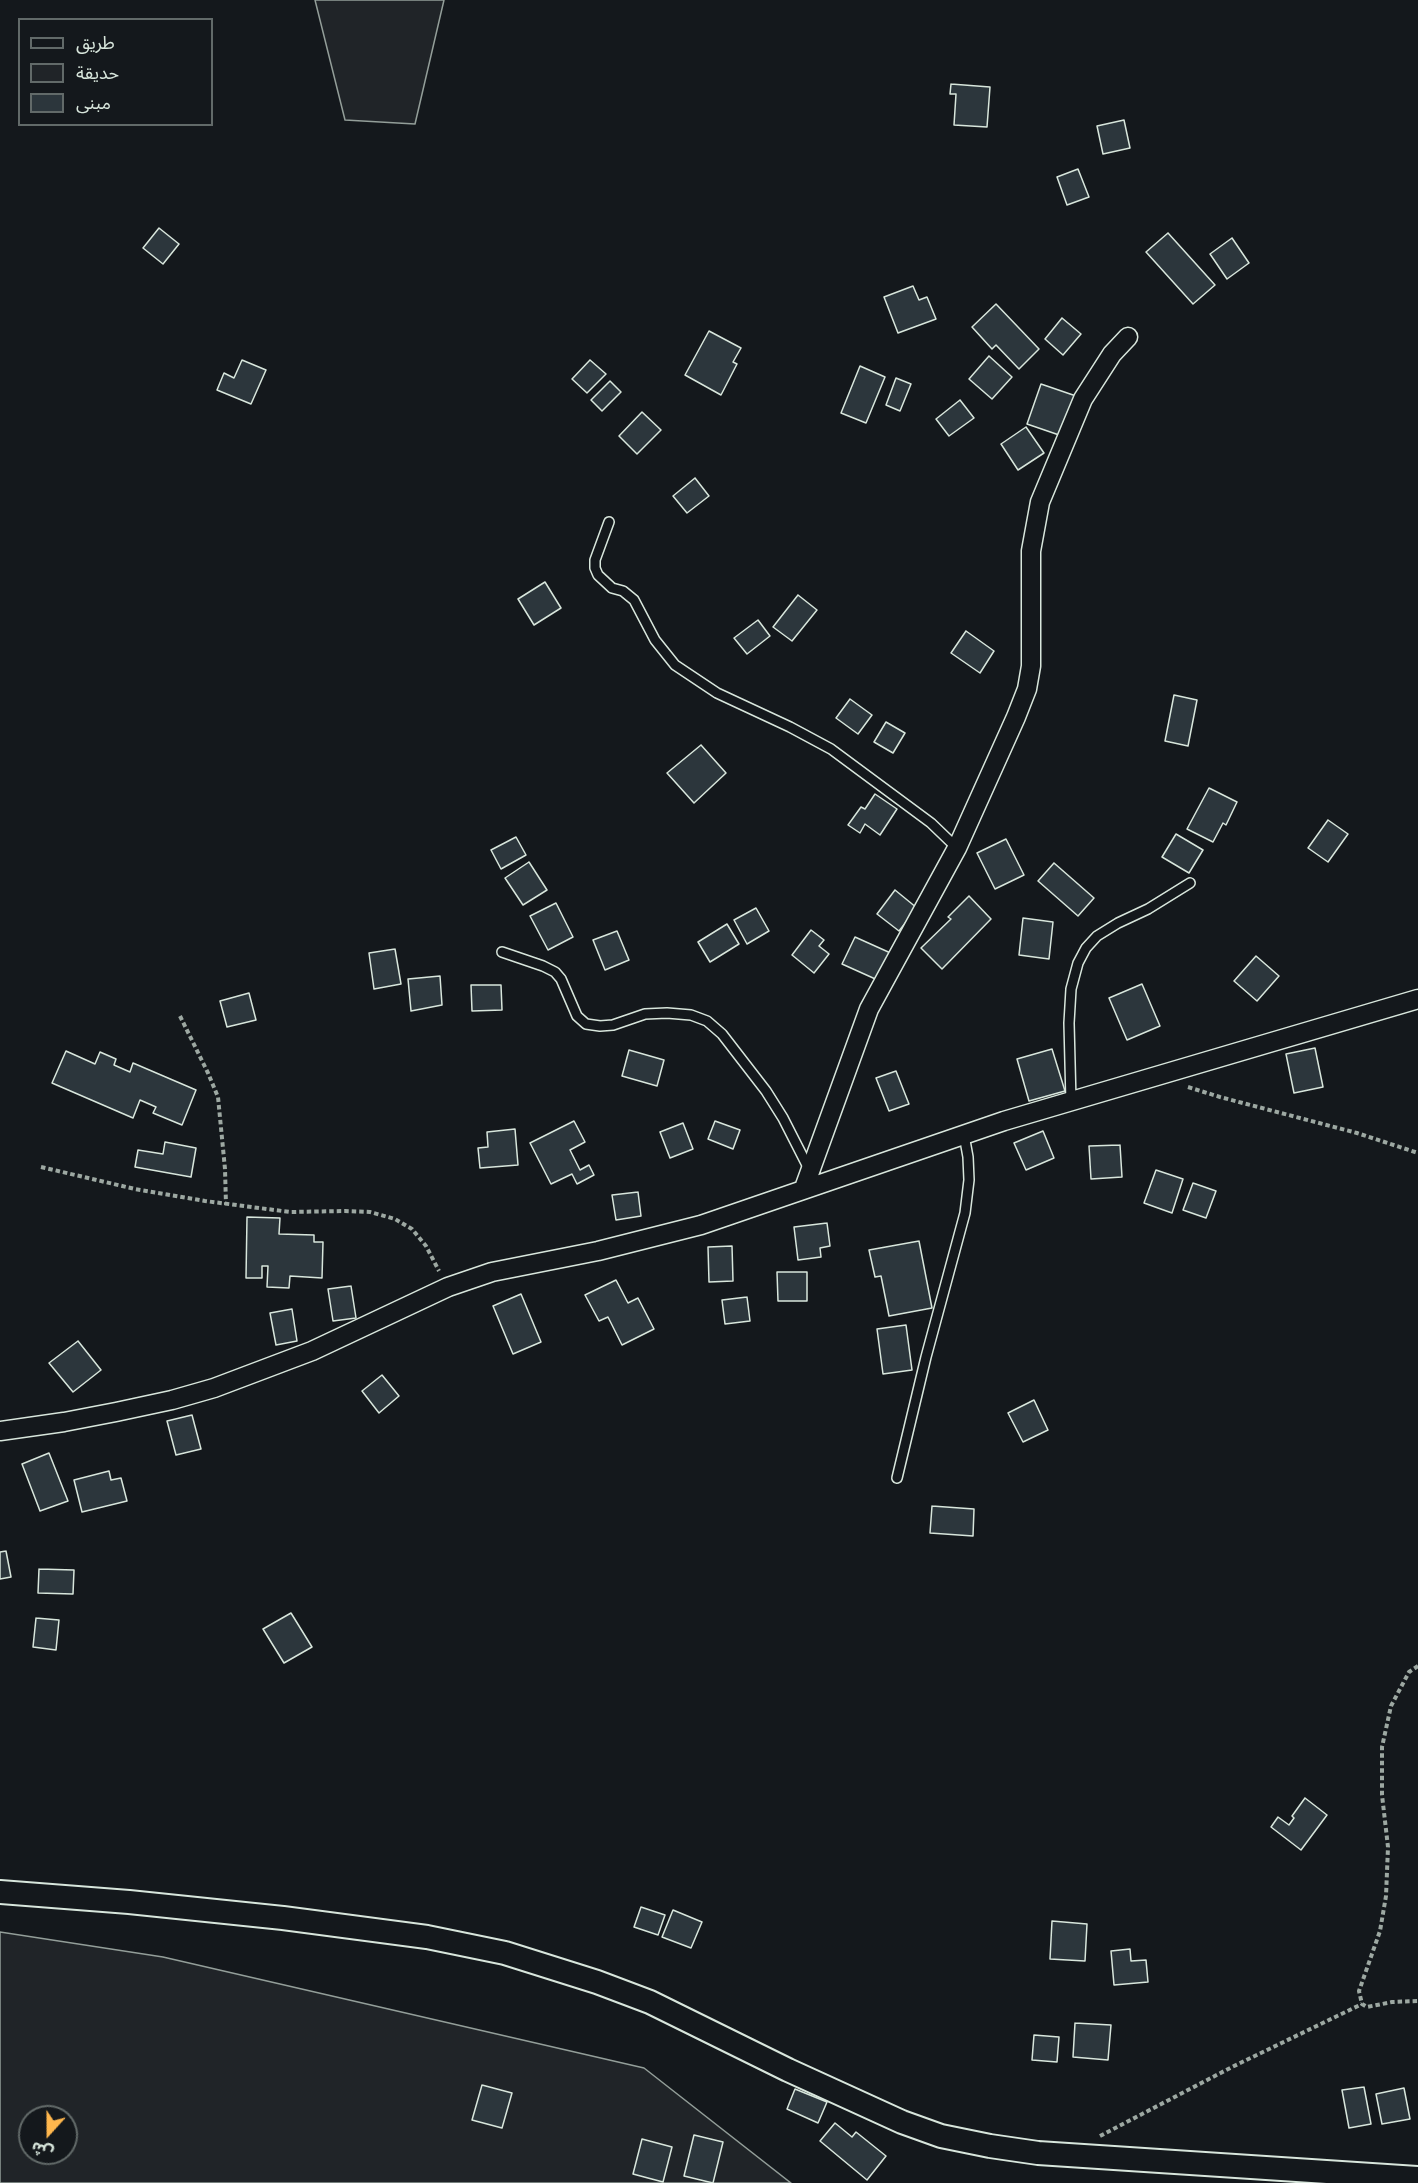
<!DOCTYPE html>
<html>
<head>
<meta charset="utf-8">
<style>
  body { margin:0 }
  #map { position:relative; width:1418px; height:2183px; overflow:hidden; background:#14181c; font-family:Montserrat,"Noto Sans Arabic",sans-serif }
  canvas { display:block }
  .legend { position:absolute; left:18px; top:18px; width:195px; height:108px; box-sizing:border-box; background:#14181c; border:2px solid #626a69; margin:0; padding:8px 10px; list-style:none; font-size:18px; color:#d8e6dc }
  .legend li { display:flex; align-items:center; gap:12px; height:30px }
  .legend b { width:30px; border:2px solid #626a69 }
  .north { position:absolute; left:18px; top:2105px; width:60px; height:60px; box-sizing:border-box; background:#14181c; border:2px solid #626a69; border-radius:50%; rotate:201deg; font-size:16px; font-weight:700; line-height:24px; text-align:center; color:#d8e6dc }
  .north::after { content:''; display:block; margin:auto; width:21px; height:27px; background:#ffb74d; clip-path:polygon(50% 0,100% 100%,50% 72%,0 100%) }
</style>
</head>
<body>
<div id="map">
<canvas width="1418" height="2183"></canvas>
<ul class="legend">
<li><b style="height:8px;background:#14181c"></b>طريق</li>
<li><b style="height:16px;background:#202428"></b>حديقة</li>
<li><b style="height:16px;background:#2c363c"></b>مبنى</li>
</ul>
<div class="north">ش</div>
</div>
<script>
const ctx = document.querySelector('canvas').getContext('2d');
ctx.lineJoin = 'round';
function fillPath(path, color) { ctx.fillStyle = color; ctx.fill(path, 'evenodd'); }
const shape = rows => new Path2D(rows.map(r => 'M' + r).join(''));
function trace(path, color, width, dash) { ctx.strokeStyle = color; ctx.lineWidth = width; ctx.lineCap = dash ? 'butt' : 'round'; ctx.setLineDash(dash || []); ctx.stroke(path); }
const green = shape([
  [315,0,444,0,415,124,345,120,315,0],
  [0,1932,163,1957,644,2068,791,2183,0,2183,0,1932],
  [30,2117,66,2117,66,2153,30,2153,30,2117]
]);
fillPath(green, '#202428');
trace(green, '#939e99', 1.5);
const building = shape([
  [951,84,990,87,987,127,954,125,956,94,950,94,951,84],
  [1124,120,1130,148,1103,154,1097,126,1124,120],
  [1078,169,1089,197,1067,205,1057,177,1078,169],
  [159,228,179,244,163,264,143,248,159,228],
  [1168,233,1215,285,1193,304,1146,252,1168,233],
  [1232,238,1249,263,1227,279,1210,254,1232,238],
  [913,286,919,300,927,297,936,319,898,333,884,297,913,286],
  [996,304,1039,349,1019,369,996,345,992,349,972,327,996,304],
  [1062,318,1081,334,1063,355,1045,339,1062,318],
  [709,331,741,348,733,362,737,364,721,395,685,375,709,331],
  [989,356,1012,377,992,399,969,379,989,356],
  [242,360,266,370,251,404,217,390,224,373,234,378,242,360],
  [590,360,606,374,587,393,572,379,590,360],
  [860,366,885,377,866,423,841,413,860,366],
  [896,378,911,384,900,411,886,405,896,378],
  [610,381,621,392,602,411,591,400,610,381],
  [1041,384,1076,396,1062,436,1027,424,1041,384],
  [960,400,974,418,949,436,936,419,960,400],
  [642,412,661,430,637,454,619,436,642,412],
  [1026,427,1044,453,1018,470,1001,444,1026,427],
  [695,478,709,496,687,513,673,496,695,478],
  [545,582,561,608,534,625,518,599,545,582],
  [798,595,817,610,792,641,773,627,798,595],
  [758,620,770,636,747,654,734,638,758,620],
  [966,631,994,651,980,673,951,653,966,631],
  [1174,695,1197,700,1188,746,1165,741,1174,695],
  [850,699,872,715,858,734,836,718,850,699],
  [886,722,905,733,893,753,874,742,886,722],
  [701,745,726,773,694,803,667,773,701,745],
  [1209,788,1237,802,1226,825,1223,823,1213,842,1187,829,1209,788],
  [875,794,897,809,880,835,865,824,860,833,848,825,861,807,865,809,875,794],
  [1328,820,1348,834,1328,862,1308,848,1328,820],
  [1176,834,1203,850,1189,873,1162,857,1176,834],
  [516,837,526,855,501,869,491,850,516,837],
  [1006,839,1024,875,995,889,977,853,1006,839],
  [529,862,547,890,523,905,505,878,529,862],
  [1054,863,1094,898,1078,916,1038,881,1054,863],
  [895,890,917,908,899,931,877,914,895,890],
  [969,896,991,919,942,969,921,948,951,919,948,917,969,896],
  [556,903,573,937,548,950,530,916,556,903],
  [756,908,769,931,747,944,734,920,756,908],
  [1023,918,1053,922,1049,959,1019,955,1023,918],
  [727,924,739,944,710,962,698,942,727,924],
  [811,930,824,940,819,946,829,954,814,973,792,955,811,930],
  [617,931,629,960,605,970,593,940,617,931],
  [855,937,895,955,882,982,842,964,855,937],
  [395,949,401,984,374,989,369,953,395,949],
  [1256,956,1279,976,1257,1001,1234,981,1256,956],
  [440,976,442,1005,411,1011,408,979,440,976],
  [1142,984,1160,1026,1127,1040,1109,998,1142,984],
  [471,985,501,985,502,1010,472,1011,471,985],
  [249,993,256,1020,227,1027,220,1001,249,993],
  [1315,1048,1323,1087,1294,1093,1286,1054,1315,1048],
  [1052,1049,1065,1091,1029,1101,1017,1059,1052,1049],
  [629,1050,664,1060,657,1086,622,1076,629,1050],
  [66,1051,95,1064,100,1052,116,1059,114,1065,130,1072,133,1063,196,1090,182,1125,153,1113,156,1107,140,1100,133,1118,52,1083,66,1051],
  [896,1071,909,1104,889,1111,876,1078,896,1071],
  [574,1121,585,1142,570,1150,580,1170,589,1165,594,1175,577,1184,572,1174,551,1184,530,1143,574,1121],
  [715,1121,740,1130,733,1149,708,1139,715,1121],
  [683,1123,693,1149,670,1158,660,1132,683,1123],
  [515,1129,518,1165,480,1168,478,1148,488,1147,487,1132,515,1129],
  [1043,1131,1054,1158,1026,1170,1014,1143,1043,1131],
  [165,1142,196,1148,191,1177,135,1167,138,1150,163,1154,165,1142],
  [1120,1145,1122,1177,1091,1179,1089,1146,1120,1145],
  [1156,1170,1183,1179,1172,1213,1144,1203,1156,1170],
  [1193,1183,1216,1191,1206,1218,1183,1210,1193,1183],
  [638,1192,641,1216,616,1220,612,1195,638,1192],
  [247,1217,280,1218,279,1234,314,1235,314,1242,323,1242,322,1278,290,1276,289,1288,267,1287,268,1266,262,1266,262,1278,246,1278,247,1217],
  [827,1223,830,1246,820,1248,821,1257,798,1260,794,1227,827,1223],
  [919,1241,932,1308,889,1316,881,1276,875,1277,869,1250,919,1241],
  [732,1246,733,1281,709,1282,708,1247,732,1246],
  [777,1272,807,1272,807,1301,778,1301,777,1272],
  [616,1280,628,1303,638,1298,654,1329,622,1345,608,1317,599,1321,585,1295,616,1280],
  [351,1286,356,1318,333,1321,328,1289,351,1286],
  [521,1294,541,1342,513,1354,493,1306,521,1294],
  [747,1297,750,1321,725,1324,722,1300,747,1297],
  [292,1309,297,1341,276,1345,270,1313,292,1309],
  [906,1325,912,1370,883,1374,877,1329,906,1325],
  [78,1341,101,1370,73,1392,49,1363,78,1341],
  [382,1375,399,1396,379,1413,362,1391,382,1375],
  [1034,1400,1048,1430,1023,1442,1008,1413,1034,1400],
  [192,1415,201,1449,176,1455,167,1421,192,1415],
  [49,1453,68,1501,40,1511,22,1464,49,1453],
  [109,1471,111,1480,121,1478,127,1501,82,1512,74,1480,109,1471],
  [932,1506,974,1509,973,1536,930,1533,932,1506],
  [6,1551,11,1577,0,1579,0,1552,6,1551],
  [39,1569,74,1570,73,1594,38,1593,39,1569],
  [291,1613,312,1647,284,1663,263,1629,291,1613],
  [36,1618,59,1620,56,1650,33,1647,36,1618],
  [1305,1798,1327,1815,1301,1850,1271,1827,1278,1817,1289,1825,1294,1818,1292,1816,1305,1798],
  [641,1907,665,1915,658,1935,634,1927,641,1907],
  [673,1910,702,1922,691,1948,662,1937,673,1910],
  [1052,1921,1087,1924,1085,1961,1050,1959,1052,1921],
  [1130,1949,1131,1961,1146,1960,1148,1982,1114,1985,1111,1951,1130,1949],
  [1075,2023,1111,2025,1108,2060,1073,2057,1075,2023],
  [1034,2035,1059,2037,1057,2062,1032,2060,1034,2035],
  [482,2085,512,2093,502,2128,472,2120,482,2085],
  [1364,2087,1371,2124,1349,2128,1342,2090,1364,2087],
  [1404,2088,1410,2119,1382,2124,1376,2094,1404,2088],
  [795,2089,827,2102,818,2123,787,2109,795,2089],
  [835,2123,852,2137,856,2132,886,2156,867,2180,820,2141,835,2123],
  [694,2135,723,2142,713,2183,684,2176,694,2135],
  [642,2139,672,2147,663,2182,633,2174,642,2139]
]);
fillPath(building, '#2c363c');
trace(building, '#d8e6dc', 1.5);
const service = shape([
  [609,522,595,560,595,568,598,575,612,588,623,591,634,600,655,640,675,665,717,693,790,727,831,749,931,823,957,848],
  [502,952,543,966,555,972,561,979,577,1016,586,1024,600,1026,613,1025,645,1014,667,1013,691,1015,707,1021,722,1034,766,1091,783,1118,809,1169],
  [1071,1102,1069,1023,1071,989,1078,963,1086,948,1097,936,1118,923,1148,909,1190,883],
  [897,1478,926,1357,965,1213,969,1180,968,1157,964,1135]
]);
const minor = shape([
  [804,1188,869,1009,957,848,1016,717,1027,689,1031,666,1031,551,1040,502,1083,399,1112,354,1128,337],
  [0,1431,64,1422,116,1412,172,1400,214,1388,312,1351,448,1287,492,1272,598,1251,701,1225,1004,1121,1418,999]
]);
const tertiary = shape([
  [0,1892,129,1902,283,1918,427,1937,505,1953,597,1982,650,2002,788,2070,902,2122,941,2136,990,2146,1038,2153,1418,2178]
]);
trace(service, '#d8e6dc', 12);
trace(minor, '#d8e6dc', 21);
trace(tertiary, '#d8e6dc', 26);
trace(shape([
  [180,1016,208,1073,218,1097,225,1169,226,1205],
  [1188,1087,1220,1097,1357,1133,1418,1153],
  [41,1167,135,1189,205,1201,290,1212,345,1211,370,1212,395,1219,412,1229,426,1246,439,1271],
  [1418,1666,1409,1672,1391,1706,1382,1747,1382,1795,1388,1847,1386,1896,1380,1931,1359,1991,1362,2004,1367,2007,1392,2002,1418,2001],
  [1100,2136,1232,2067,1362,2004]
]), '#9da8a2', 4, [4.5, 3]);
trace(service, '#14181c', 9);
trace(minor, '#14181c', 18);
trace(tertiary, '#14181c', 22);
</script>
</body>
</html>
